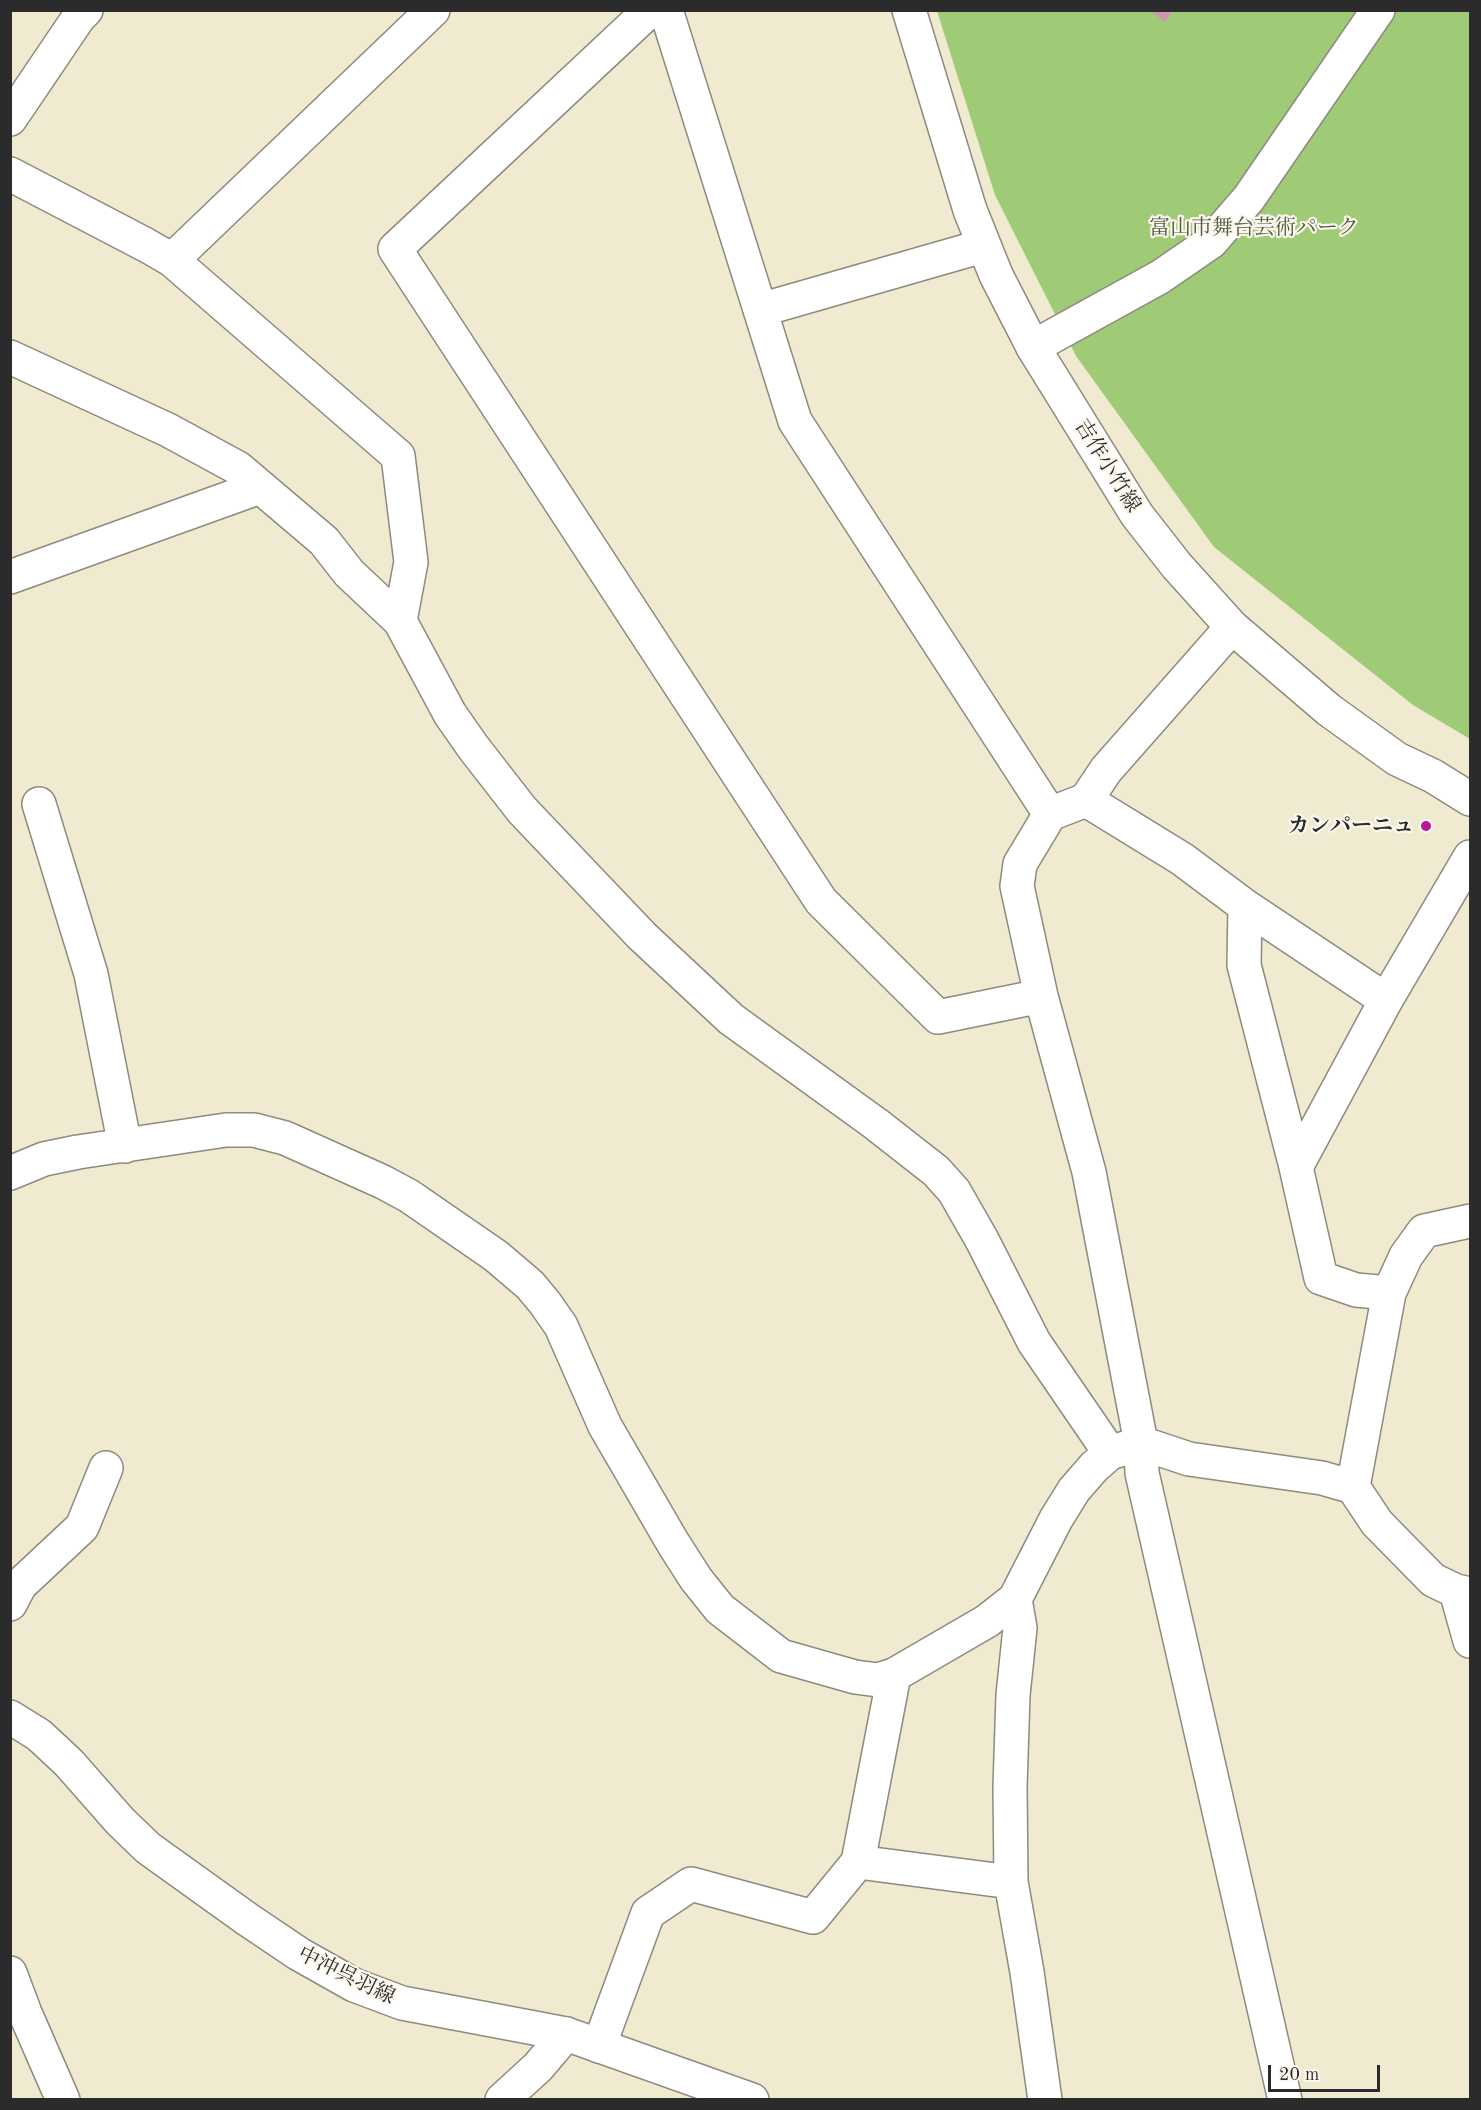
<!DOCTYPE html>
<html>
<head>
<meta charset="utf-8">
<style>
  body { margin:0 }
  #map { position:relative; width:1481px; height:2110px; overflow:hidden; background:#f0ead0; font-family:"Old Standard TT",serif }
  canvas { display:block }
  .frame { position:absolute; inset:0; border:12px solid #2b2b2b; pointer-events:none }
  .scale { position:absolute; left:1268px; top:2065px; width:112px; height:27px; box-sizing:border-box; border:3px solid #2b2b2b; border-top:0; padding-left:8px; font-size:18px; line-height:21px; white-space:nowrap; color:#2b2b2b; -webkit-text-stroke:4px #fbf7ec; paint-order:stroke }
</style>
</head>
<body>
<div id="map">
<canvas width="1481" height="2110"></canvas>
<div class="frame"></div>
<div class="scale">20 m</div>
</div>
<script>
const ctx = document.querySelector('canvas').getContext('2d');
ctx.lineJoin = 'round';
function fillPath(path, color) { ctx.fillStyle = color; ctx.fill(path, 'evenodd'); }
const shape = rows => new Path2D(rows.map(r => 'M' + r).join(''));
function trace(path, color, width, dash) { ctx.strokeStyle = color; ctx.lineWidth = width; ctx.lineCap = dash ? 'butt' : 'round'; ctx.setLineDash(dash || []); ctx.stroke(path); }
function write(font, color, halo, rows, align = 'center') {
  ctx.font = font + ' "Old Standard TT","Noto Serif JP",serif'; ctx.lineWidth = 4.5; ctx.setLineDash([]); ctx.textBaseline = 'middle'; ctx.strokeStyle = halo; ctx.fillStyle = color; for (const [text, x, y, turn = 0] of rows) {
    ctx.save(); ctx.translate(x, y); ctx.rotate((+turn || 0) * Math.PI / 180); ctx.textAlign = isNaN(turn) ? turn : align; if (halo) ctx.strokeText(text, 0, 0); ctx.fillText(text, 0, 0); ctx.restore();
  }
}
fillPath(shape([
  [937,11,1470,11,1470,739,1413,705,1214,547,1076,356,995,195]
]), '#9fca76');
fillPath(shape([
  [1149,10,1173,10,1165,22]
]), '#cd98ad');
const minor = shape([
  [650,10,395,249,821,901,938,1017,1041,996],
  [666,10,795,421,1050,814],
  [10,119,79,17,86,10],
  [10,174,146,245,172,260,398,456,411,562,400,621],
  [172,260,433,10],
  [760,310,983,246],
  [1033,347,1160,277,1211,242,1249,198,1378,10],
  [10,357,168,430,238,468,324,541,349,573,400,621,450,714,473,747,522,810,642,936,731,1019,876,1124,936,1171,954,1191,982,1240,1034,1342,1110,1453],
  [10,577,260,487],
  [1232,627,1106,770,1086,800,1050,814,1020,864,1017,886,1041,996,1089,1172,1141,1443,1142,1473,1285,2100],
  [1086,800,1182,859,1245,906,1244,965,1296,1167,1321,1278,1356,1290,1389,1293],
  [39,804,91,974,125,1146],
  [1245,906,1386,1000],
  [1296,1167,1386,1000,1470,857],
  [10,1173,44,1159,78,1152,226,1130,254,1130,285,1138,383,1182,409,1196,496,1256,530,1285,545,1303,561,1326,605,1426,673,1543,696,1579,720,1609,781,1656,855,1677,878,1680,894,1675,987,1621,1015,1599,1056,1519,1074,1490,1094,1467,1110,1453,1141,1443,1189,1459,1322,1478,1353,1487,1377,1523,1433,1580,1456,1591,1470,1594],
  [1353,1487,1389,1293,1406,1256,1424,1231,1470,1221],
  [1456,1591,1470,1641],
  [1015,1599,1020,1628,1013,1695,1010,1787,1011,1882,1027,1972,1045,2100],
  [10,1604,20,1585,82,1527,106,1468],
  [858,1862,894,1675],
  [10,1973,25,2013,63,2100],
  [599,2046,648,1913,691,1884,813,1917,858,1862,1011,1882],
  [502,2100,538,2067,566,2034]
]);
const major = shape([
  [909,10,970,210,996,275,1033,347,1137,515,1177,566,1232,627,1329,710,1397,759,1433,776,1470,799],
  [10,1717,39,1735,69,1763,120,1821,148,1848,247,1919,299,1954,354,1985,402,2003,566,2034,752,2100]
]);
trace(minor, '#8e8a7e', 36);
trace(major, '#8e8a7e', 36);
trace(minor, '#fff', 33);
trace(major, '#fff', 33);
for (const [x, y, r, color] of [
  [1426,826,6,"#b5179e"]
]) { const dot = new Path2D(); dot.arc(x, y, r, 0, 2 * Math.PI); ctx.fillStyle = color; ctx.fill(dot); trace(dot, '#fbf7ec', 2); }
write('21px', '#4e5b42', '#fbf7ec', [
  ["富山市舞台芸術パーク",1254,228]
]);
write('21px', '#2b2b2b', '#fbf7ec', [
  ["吉作小竹線",1107,466,58],
  ["中沖呉羽線",346,1976,26]
]);
write('bold 21px', '#2b2b2b', '#fbf7ec', [
  ["カンパーニュ",1414,826]
], 'right');
</script>
</body>
</html>
